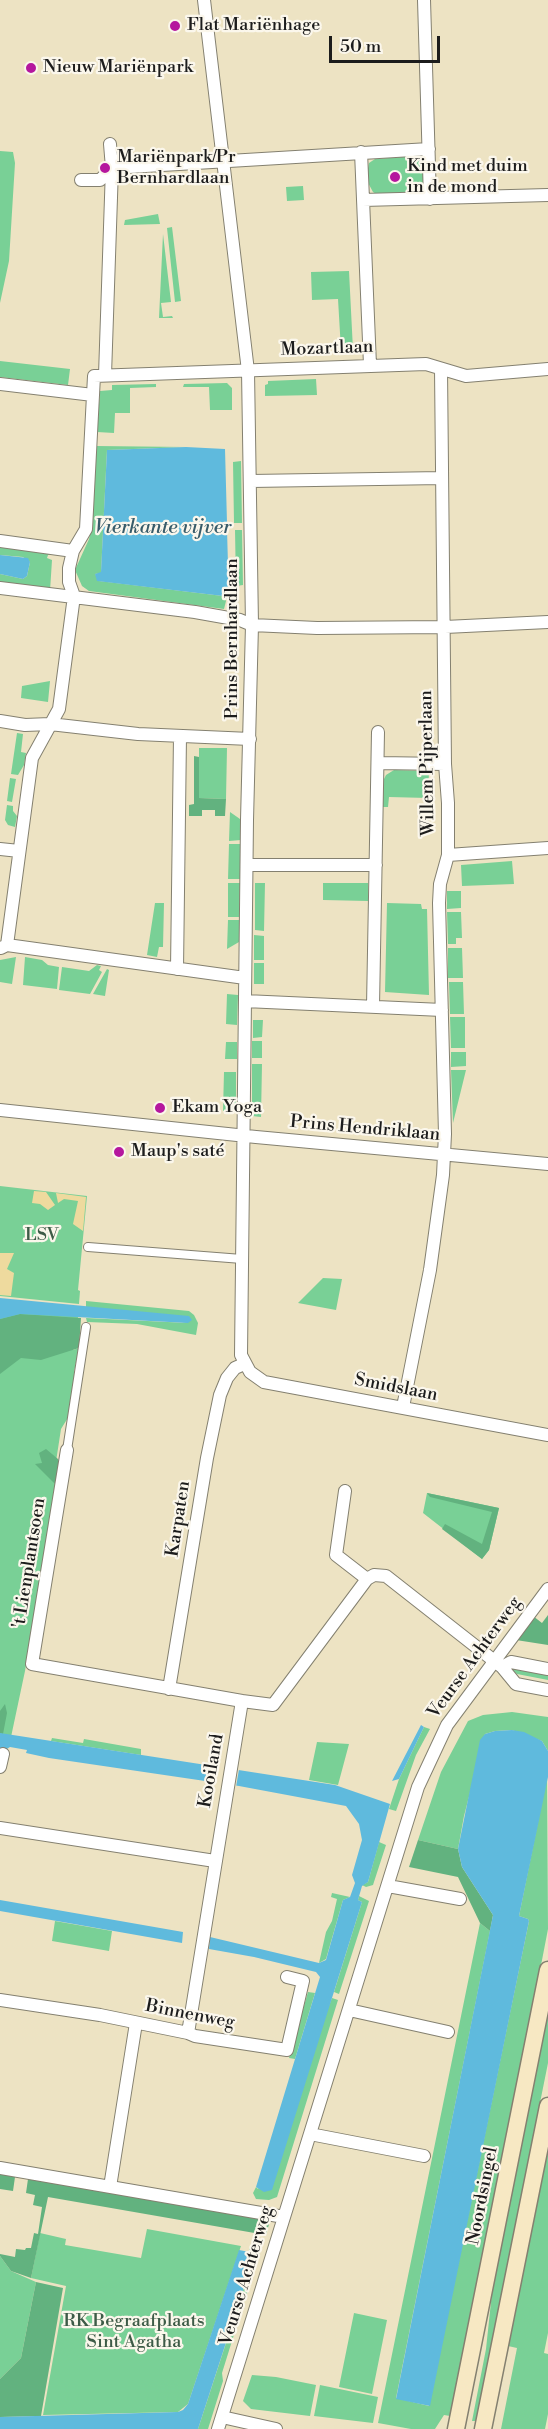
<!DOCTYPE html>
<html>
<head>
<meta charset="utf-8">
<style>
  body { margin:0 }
  #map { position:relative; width:548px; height:2429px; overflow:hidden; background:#ede3c3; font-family:"Libre Bodoni",serif }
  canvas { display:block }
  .scale { position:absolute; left:329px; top:36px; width:111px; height:27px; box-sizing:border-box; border:3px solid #1c1c1c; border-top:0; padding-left:8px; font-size:18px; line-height:21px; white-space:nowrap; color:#1c1c1c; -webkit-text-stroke:4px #fbf7ec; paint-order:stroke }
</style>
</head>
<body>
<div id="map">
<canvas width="548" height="2429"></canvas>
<div class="scale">50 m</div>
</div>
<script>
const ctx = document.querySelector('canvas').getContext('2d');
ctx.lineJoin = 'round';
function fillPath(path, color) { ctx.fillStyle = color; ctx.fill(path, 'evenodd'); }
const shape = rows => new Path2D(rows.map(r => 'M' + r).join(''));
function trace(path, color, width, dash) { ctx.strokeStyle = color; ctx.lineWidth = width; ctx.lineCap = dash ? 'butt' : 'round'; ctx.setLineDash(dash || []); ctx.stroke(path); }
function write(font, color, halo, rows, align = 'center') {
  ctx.font = font + ' "Libre Bodoni",serif'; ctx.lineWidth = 4.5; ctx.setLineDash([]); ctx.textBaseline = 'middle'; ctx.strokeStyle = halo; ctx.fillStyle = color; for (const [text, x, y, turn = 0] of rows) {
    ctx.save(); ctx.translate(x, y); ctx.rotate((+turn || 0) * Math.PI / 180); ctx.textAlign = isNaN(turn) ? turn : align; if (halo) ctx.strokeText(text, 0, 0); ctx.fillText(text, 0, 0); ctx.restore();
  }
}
fillPath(shape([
  [0,151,13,152,15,163,9,261,0,303],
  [415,156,420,159,423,164,424,184,419,192,378,195,373,192,366,179,369,163,375,159],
  [303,186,304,200,287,201,286,187],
  [158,214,160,224,124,225,125,220],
  [172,227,181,301,175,302,167,228],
  [163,234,171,302,161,303,163,317,172,316,173,318,159,318],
  [349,271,353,350,341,350,338,299,312,300,311,272],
  [0,361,70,369,68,385,0,377],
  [316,379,317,395,265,396,265,385,268,384,268,381],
  [227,383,232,388,232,410,210,410,209,387,183,387,184,384],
  [156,384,156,387,130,388,130,413,115,413,114,433,97,432,100,391,112,390,112,385],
  [96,446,186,447,107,450,101,573,95,574,99,581,223,596,226,601,224,609,89,591,82,586,75,570,89,539,92,526],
  [241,461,242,523,234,523,233,462],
  [235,530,242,530,243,585,236,586],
  [0,544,52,554,48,555,47,558,52,560,50,591,0,585,0,574,23,579,27,576,30,562,23,557,0,555],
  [50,681,48,702,21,698,22,686],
  [17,733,23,734,21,752,26,753,24,765,18,775,11,774],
  [199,748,227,748,226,799,199,798],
  [394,770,429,771,428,798,389,797,388,807,383,807,383,781,386,775],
  [10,778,16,779,12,802,7,801],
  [7,805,13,806,13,811,17,816,15,827,8,825,5,820],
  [230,812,240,819,241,840,229,841],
  [229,844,240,844,240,879,228,879],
  [512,861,514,884,462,886,461,865],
  [228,883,240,883,239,917,228,917],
  [255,883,265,883,264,931,255,930],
  [323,883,368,883,368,901,323,900],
  [447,891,461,891,461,908,447,909],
  [155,903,164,903,163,947,159,947,157,957,147,955],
  [387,903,421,904,422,909,427,909,429,995,385,992],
  [447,912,461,912,462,938,456,938,456,944,448,944],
  [228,920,239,920,239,942,227,949],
  [254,935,264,936,264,960,254,960],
  [448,948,462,948,463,978,448,978],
  [16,957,12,984,0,982,0,960],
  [25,957,42,960,48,965,59,967,57,989,23,985],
  [254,963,264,963,264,984,254,984],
  [97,965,101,966,99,970,102,972,90,994,59,990,62,967,89,971],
  [107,969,109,970,105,996,93,994],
  [449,982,463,982,464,1014,450,1014],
  [227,994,238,995,237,1025,226,1024],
  [450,1017,465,1017,465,1048,451,1048],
  [253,1020,263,1020,262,1037,253,1038],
  [252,1041,262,1041,262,1058,252,1058],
  [226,1042,237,1042,237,1059,225,1059],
  [451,1052,466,1052,466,1066,451,1067],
  [252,1064,262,1064,261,1117,252,1116],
  [451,1070,466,1070,453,1123],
  [224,1072,236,1072,236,1111,223,1111],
  [0,1186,87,1196,78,1290,80,1291,79,1304,0,1296],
  [323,1278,342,1279,336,1310,298,1303],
  [86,1301,189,1311,194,1315,198,1323,196,1335,137,1324,87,1322,86,1318,188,1323,86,1307],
  [0,1303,79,1311,73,1350,79,1348,74,1372,74,1387,69,1416,61,1429,53,1481,56,1485,25,1671,11,1737,0,1736],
  [427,1493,499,1508,489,1550,482,1559,423,1513],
  [512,1667,548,1674,548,1680,517,1674,511,1670,510,1668],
  [512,1712,548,1717,548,1751,542,1741,512,1730,495,1731,485,1734,464,1816,458,1849,418,1840,441,1772,468,1721,483,1715],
  [424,1727,430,1729,416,1755,396,1811,389,1809,399,1779],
  [52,1738,83,1743,84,1739,141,1749,141,1755,51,1741],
  [317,1742,349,1744,338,1785,309,1780],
  [547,1777,548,1929,505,2152,450,2416,444,2415,435,2429,411,2429,378,2423,480,1923,490,1931,396,2398,429,2406,529,1921,528,1919,519,1916],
  [379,1842,386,1845,373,1885,366,1887,362,1885,368,1882],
  [332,1893,350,1897,343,1900,326,1959,319,1963,326,1932,332,1921,337,1899,331,1897],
  [359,1896,369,1901,339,1994,334,1992,362,1902,358,1900],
  [55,1921,112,1931,109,1951,52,1941],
  [308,1992,315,1993,295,2059,289,2058],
  [332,1998,338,2000,277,2197,269,2200,256,2199,253,2193,256,2187,258,2189],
  [548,2008,548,2063,476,2421,472,2421,486,2349,493,2283],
  [548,2146,548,2333,544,2353,548,2354,548,2414,545,2429,501,2429,517,2348,508,2346],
  [147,2229,241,2246,188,2404,178,2412,43,2415,66,2286,31,2278,40,2233,66,2239,65,2245,141,2258],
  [251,2246,261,2248,222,2373,223,2381,208,2429,198,2429,255,2254,249,2250],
  [0,2256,11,2271,36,2282,21,2358,0,2379],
  [354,2313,387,2320,372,2394,339,2387],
  [252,2375,276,2377,316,2385,310,2416,251,2409,243,2401],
  [320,2385,378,2397,373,2423,314,2416]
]), '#79d096');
fillPath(shape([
  [194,756,199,757,199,798,226,799,225,816,215,816,215,810,202,810,202,816,189,816,189,805,194,804],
  [20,1314,81,1318,79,1348,41,1360,21,1358,0,1374,0,1319],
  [46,1449,58,1459,60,1464,56,1485,35,1464,42,1463,39,1453],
  [427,1493,499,1508,489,1550,482,1559,442,1529,445,1524,482,1544,492,1512,430,1497],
  [548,1615,548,1645,516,1640,533,1616,542,1623],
  [5,1704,7,1713,3,1734,0,1733,0,1711],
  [418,1840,458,1849,462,1867,493,1915,490,1931,480,1923,458,1877,409,1867],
  [0,2174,15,2177,13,2191,0,2189],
  [28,2179,261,2219,269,2224,266,2235,48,2197,31,2278,11,2271,0,2256,0,2254,15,2257,16,2249,25,2250,26,2248,31,2248,34,2233,38,2234,42,2207,33,2205,35,2195,26,2193],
  [36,2282,63,2288,41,2416,0,2417,0,2379,21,2358]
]), '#62b27f');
fillPath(shape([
  [34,1191,46,1192,55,1205,48,1210,40,1204,32,1203],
  [56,1193,86,1197,83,1231,73,1224,78,1201,64,1199,58,1203],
  [0,1253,14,1253,7,1269,14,1273,11,1296,0,1295]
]), '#eeda9e');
fillPath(shape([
  [186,447,225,449,227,523,223,522,223,529,227,530,229,599,223,599,223,596,97,581,95,574,101,572,107,450],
  [0,555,28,558,30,562,27,576,23,579,0,574],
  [0,1298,189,1316,192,1320,188,1323,20,1314,0,1319],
  [421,1725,424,1727,399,1779,392,1781],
  [512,1730,524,1732,542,1741,548,1751,548,1777,519,1916,528,1919,529,1921,430,2406,396,2399,493,1915,462,1867,458,1849,480,1740,485,1734,495,1731],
  [0,1733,335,1785,390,1804,368,1882,362,1886,358,1900,362,1902,272,2190,264,2192,256,2187,320,1977,316,1972,254,1957,209,1949,210,1937,319,1963,326,1960,343,1900,350,1897,355,1883,352,1875,362,1840,359,1824,346,1806,239,1786,49,1758,26,1753,27,1750,10,1747,0,1753],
  [0,1900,183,1932,182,1943,0,1911],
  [239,2250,255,2253,198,2429,0,2429,0,2417,178,2412,183,2410,188,2404]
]), '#5fbadd');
fillPath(shape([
  [213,1765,239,1769,236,1787,210,1783]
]), '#ede3c3');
const pedestrian = shape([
  [88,1247,242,1259],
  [67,1450,86,1327]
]);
const minor = shape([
  [204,0,248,371,252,625,247,820,241,1355,250,1372,264,1382,548,1435],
  [424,0,430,199],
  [361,152,370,365],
  [81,180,100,180,112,168,429,149],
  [363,200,548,195],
  [105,375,112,168,110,144],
  [0,384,93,395],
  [251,481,442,478],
  [0,541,73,551],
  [0,588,195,612,240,620,252,625,317,628,445,627,548,622],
  [0,721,25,725,50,724,138,734,250,739],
  [379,763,445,764],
  [0,849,19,851],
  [448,855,548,848],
  [248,865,376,865],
  [7,945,32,758,59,709,74,596,69,582,69,568,73,551,86,529,94,376,426,364,466,376,548,369],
  [1,948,7,945,245,978],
  [177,969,180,736],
  [245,1001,442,1010],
  [373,1006,378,732],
  [0,1110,256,1137,548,1164],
  [403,1407,430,1270,443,1175,445,1134,439,903,440,884,448,855,448,803,445,764,441,369],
  [67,1450,32,1664,242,1701],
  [345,1491,336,1555,367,1579],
  [502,1667,511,1662,548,1669],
  [169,1689,207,1458,220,1395,227,1378,235,1368,244,1364],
  [0,1767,3,1754],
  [0,1828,215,1861],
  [388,1886,460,1899],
  [0,2000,100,2015,188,2033,195,2036,287,2050,303,1981,287,1977],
  [349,2010,448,2032],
  [188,2033,242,1701,273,1705,367,1579,374,1575,386,1576,502,1667,516,1684,548,1690],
  [310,2134,424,2156],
  [0,2168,284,2217],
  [110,2187,136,2023],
  [222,2417,276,2429],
  [218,2429,418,1787,447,1725,548,1589]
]);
const secondary = shape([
  [456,2429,548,1970],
  [483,2429,548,2106]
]);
trace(pedestrian, '#848070', 10);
trace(minor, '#848070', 14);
trace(secondary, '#848070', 19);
trace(pedestrian, '#fff', 8);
trace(minor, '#fff', 12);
trace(secondary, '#f7e8c3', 16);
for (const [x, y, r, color] of [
  [175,26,6,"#b5179e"],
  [31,68,6,"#b5179e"],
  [105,168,6,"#b5179e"],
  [395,177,6,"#b5179e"],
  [160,1108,6,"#b5179e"],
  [119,1152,6,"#b5179e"]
]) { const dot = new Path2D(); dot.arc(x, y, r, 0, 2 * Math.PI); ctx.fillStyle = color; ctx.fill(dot); trace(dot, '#fbf7ec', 2); }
write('18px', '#1c1c1c', '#fbf7ec', [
  ["Flat Mariënhage",187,26],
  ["Nieuw Mariënpark",43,68],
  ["Mariënpark/Pr",117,158],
  ["Bernhardlaan",117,179],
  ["Kind met duim",407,167],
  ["in de mond",407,188],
  ["Ekam Yoga",172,1108],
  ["Maup's saté",131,1152]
], 'left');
write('18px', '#1c1c1c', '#fbf7ec', [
  ["Mozartlaan",327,349,-2],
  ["Prins Bernhardlaan",233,639,-90],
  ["Willem Pijperlaan",428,763,-91],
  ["Prins Hendriklaan",365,1129,5],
  ["Smidslaan",396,1388,11],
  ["Karpaten",179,1519,-81],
  ["'t Lienplantsoen",30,1563,-81],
  ["Veurse Achterweg",475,1658,-54],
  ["Kooiland",212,1771,-80],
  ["Binnenweg",190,2015,11],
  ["Noordsingel",483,2196,-79],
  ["Veurse Achterweg",247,2276,-73]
]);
write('18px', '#3d5b47', '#fbf7ec', [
  ["LSV",42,1236],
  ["RK Begraafplaats",134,2322],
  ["Sint Agatha",134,2343]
]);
write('italic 20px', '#375b69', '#fbf7ec', [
  ["Vierkante vijver",163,528]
]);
</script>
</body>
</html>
